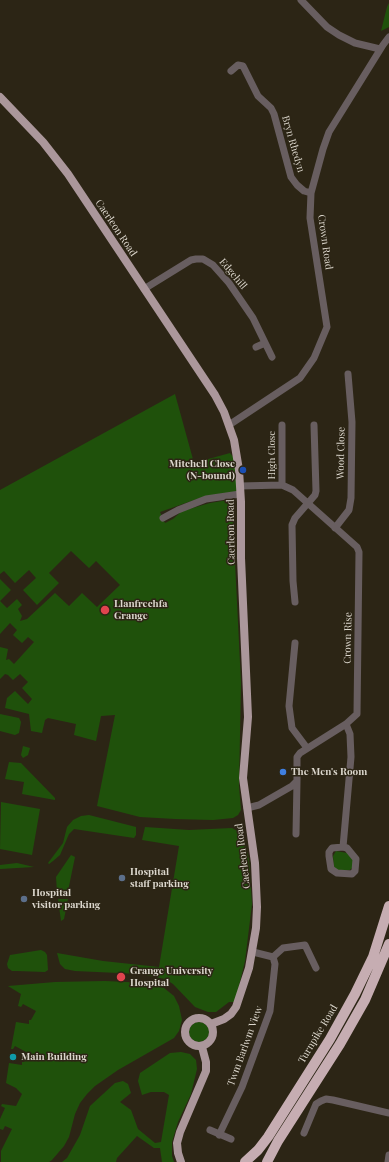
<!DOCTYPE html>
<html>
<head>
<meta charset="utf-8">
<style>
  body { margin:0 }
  canvas { display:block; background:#2c2515 }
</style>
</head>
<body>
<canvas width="389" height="1162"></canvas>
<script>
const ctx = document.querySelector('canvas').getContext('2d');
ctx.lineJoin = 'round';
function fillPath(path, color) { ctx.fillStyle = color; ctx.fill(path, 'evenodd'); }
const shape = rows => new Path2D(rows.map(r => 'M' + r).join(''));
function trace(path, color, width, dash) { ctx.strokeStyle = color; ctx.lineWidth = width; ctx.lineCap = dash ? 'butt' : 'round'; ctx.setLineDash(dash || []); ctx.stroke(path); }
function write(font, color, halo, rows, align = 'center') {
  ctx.font = font + ' "Playfair Display",serif'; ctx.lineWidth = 3; ctx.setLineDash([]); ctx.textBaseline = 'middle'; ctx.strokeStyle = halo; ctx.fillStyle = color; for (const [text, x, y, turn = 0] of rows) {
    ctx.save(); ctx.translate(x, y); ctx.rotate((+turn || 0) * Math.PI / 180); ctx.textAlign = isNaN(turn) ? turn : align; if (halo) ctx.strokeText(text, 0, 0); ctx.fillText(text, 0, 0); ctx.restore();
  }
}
fillPath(shape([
  [389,3,389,27,381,31,387,7],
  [175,394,194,463,230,453,234,458,237,492,197,499,160,512,165,523,173,519,182,511,210,503,234,499,234,542,241,683,239,786,241,810,238,815,233,818,213,820,175,819,140,817,97,806,115,715,101,716,96,741,74,735,76,724,48,718,45,720,42,733,31,731,29,714,5,708,7,698,15,691,28,704,32,699,22,688,28,682,20,674,13,680,8,675,5,674,0,679,0,647,8,649,6,660,9,659,14,664,34,642,28,637,22,643,13,635,17,630,10,623,0,634,0,579,11,590,0,601,7,608,17,599,22,605,18,609,22,616,20,621,27,619,55,593,69,606,82,593,97,607,120,585,96,561,89,568,71,551,49,573,59,583,37,605,23,590,36,578,29,570,15,583,4,571,0,574,0,490],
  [0,714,19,718,21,722,19,733,15,735,0,731],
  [23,746,30,748,28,755,23,758,21,755],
  [9,762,21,763,55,798,55,800,22,794,24,782,5,779],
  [1,802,40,809,32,855,0,849],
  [89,815,136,827,136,835,134,838,74,829,69,834,60,855,53,861,49,864,48,863,63,843,67,827,73,820,81,816],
  [145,827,189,830,232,828,243,834,249,860,252,904,245,961,235,1002,229,1002,216,1012,208,1012,195,1007,173,984,165,979,141,974,75,971,65,969,60,964,57,953,103,961,159,967,179,846,142,840],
  [336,851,347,853,354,861,352,868,350,870,338,871,334,869,333,856],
  [71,855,75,857,68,891,57,892,56,877],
  [17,863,34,867,0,869,0,865],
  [58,899,68,899,64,919,61,921],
  [41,950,45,952,47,955,48,970,45,972,17,971,12,971,8,968,7,964,10,955],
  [105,981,148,983,164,988,174,996,179,1006,182,1020,179,1031,174,1038,118,1070,95,1086,87,1094,80,1103,75,1114,69,1137,64,1146,52,1160,49,1162,1,1162,1,1151,12,1129,5,1126,3,1130,0,1129,0,1119,5,1108,1,1106,2,1104,16,1106,22,1094,16,1088,6,1083,9,1063,22,1065,22,1062,24,1062,28,1053,15,1046,13,1049,11,1049,16,1022,29,1024,29,1020,31,1020,36,1011,23,1004,21,1007,18,1006,21,994,8,986,55,982],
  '189 1032a10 10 0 1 1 20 0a10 10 0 1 1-20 0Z',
  [181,1052,190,1054,196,1060,197,1069,191,1094,178,1122,172,1142,172,1156,174,1162,162,1162,160,1148,154,1148,137,1136,117,1158,116,1162,62,1162,67,1158,80,1135,90,1106,115,1083,123,1081,128,1084,131,1093,120,1102,131,1110,138,1129,155,1143,161,1142,169,1095,164,1092,151,1092,142,1095,138,1081,140,1073,170,1053]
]), '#1f510b');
trace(shape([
  [301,0,327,27,339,35,355,43,380,49],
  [231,71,238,65,243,66,258,96,271,108,274,114,291,177,297,185,304,191,311,193],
  [144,289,191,260,196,259,203,259,213,265,229,283,253,318,272,357],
  [256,347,265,343],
  [229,425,300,378,314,358,327,327,310,218,311,193,323,149,329,132,383,45,389,37],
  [282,485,282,425],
  [240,486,282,485,293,490,357,547,359,552,357,714,346,724,300,753,297,757,297,781,292,786,259,805,247,808],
  [163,518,178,510,206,499,240,494],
  [335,528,349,510,351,498,352,422,348,374],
  [295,602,293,581,292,525,295,518,315,495,316,491,314,425],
  [295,643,289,706,292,728,307,748],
  [296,834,297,781],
  [343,847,351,757,350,734,346,724],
  [343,847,347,848,356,859,355,871,352,874,337,873,331,869,329,856,329,852,332,848,343,847],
  [273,957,283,948,305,945,316,968],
  [210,1130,231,1139],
  [304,1133,316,1104,321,1101,326,1099,333,1100,389,1113],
  [219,1135,242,1087,270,1011,275,964,273,957,253,952],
  [388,1162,389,1155]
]), '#685e60', 7);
trace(shape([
  [0,97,43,142,68,174,215,395,224,412,234,440,239,470,241,502,241,558,247,694,248,717,243,778,255,863,257,907,256,928,249,968,236,1007,231,1014,224,1019,211,1024],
  '185 1032a14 14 0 1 1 28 0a14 14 0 1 1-28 0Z',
  [181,1162,178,1153,177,1143,180,1132,206,1071,206,1062,202,1047]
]), '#ab979b', 8);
trace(shape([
  [245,1162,258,1150,268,1137,330,1039,355,994,373,957,389,906],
  [267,1162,278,1141,340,1044,365,1000,389,944]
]), '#c6adb2', 10);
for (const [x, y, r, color] of [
  [243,470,4,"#1a4fb4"],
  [105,610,5,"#e0444e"],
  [283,772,4,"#3f7fe0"],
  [122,878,4,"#5c6f8a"],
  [24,899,4,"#5c6f8a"],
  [121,977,5,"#e0444e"],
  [13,1057,4,"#0f9aa8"]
]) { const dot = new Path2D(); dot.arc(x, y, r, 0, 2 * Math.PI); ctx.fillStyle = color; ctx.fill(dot); trace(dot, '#2c2515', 1.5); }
write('10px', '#dcd7cd', '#2c2515', [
  ["Bryn Rhedyn",293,144,74],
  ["Caerleon Road",116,228,56],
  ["Crown Road",325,242,82],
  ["Edgehill",233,274,50],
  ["Wood Close",341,453,-89],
  ["High Close",272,455,-90],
  ["Caerleon Road",231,532,-91],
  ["Crown Rise",348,638,-89],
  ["Caerleon Road",243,856,-97],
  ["Turnpike Road",318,1034,-59],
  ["Twm Barlwm View",245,1046,-70]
]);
write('bold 10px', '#dcd7cd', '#2c2515', [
  ["Mitchell Close",235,464,"right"],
  ["(N-bound)",235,476,"right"],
  ["Llanfrechfa",114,604],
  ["Grange",114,616],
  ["The Men's Room",291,772],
  ["Hospital",130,872],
  ["staff parking",130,884],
  ["Hospital",32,893],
  ["visitor parking",32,905],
  ["Grange University",130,971],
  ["Hospital",130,983],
  ["Main Building",21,1057]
], 'left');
</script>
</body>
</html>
